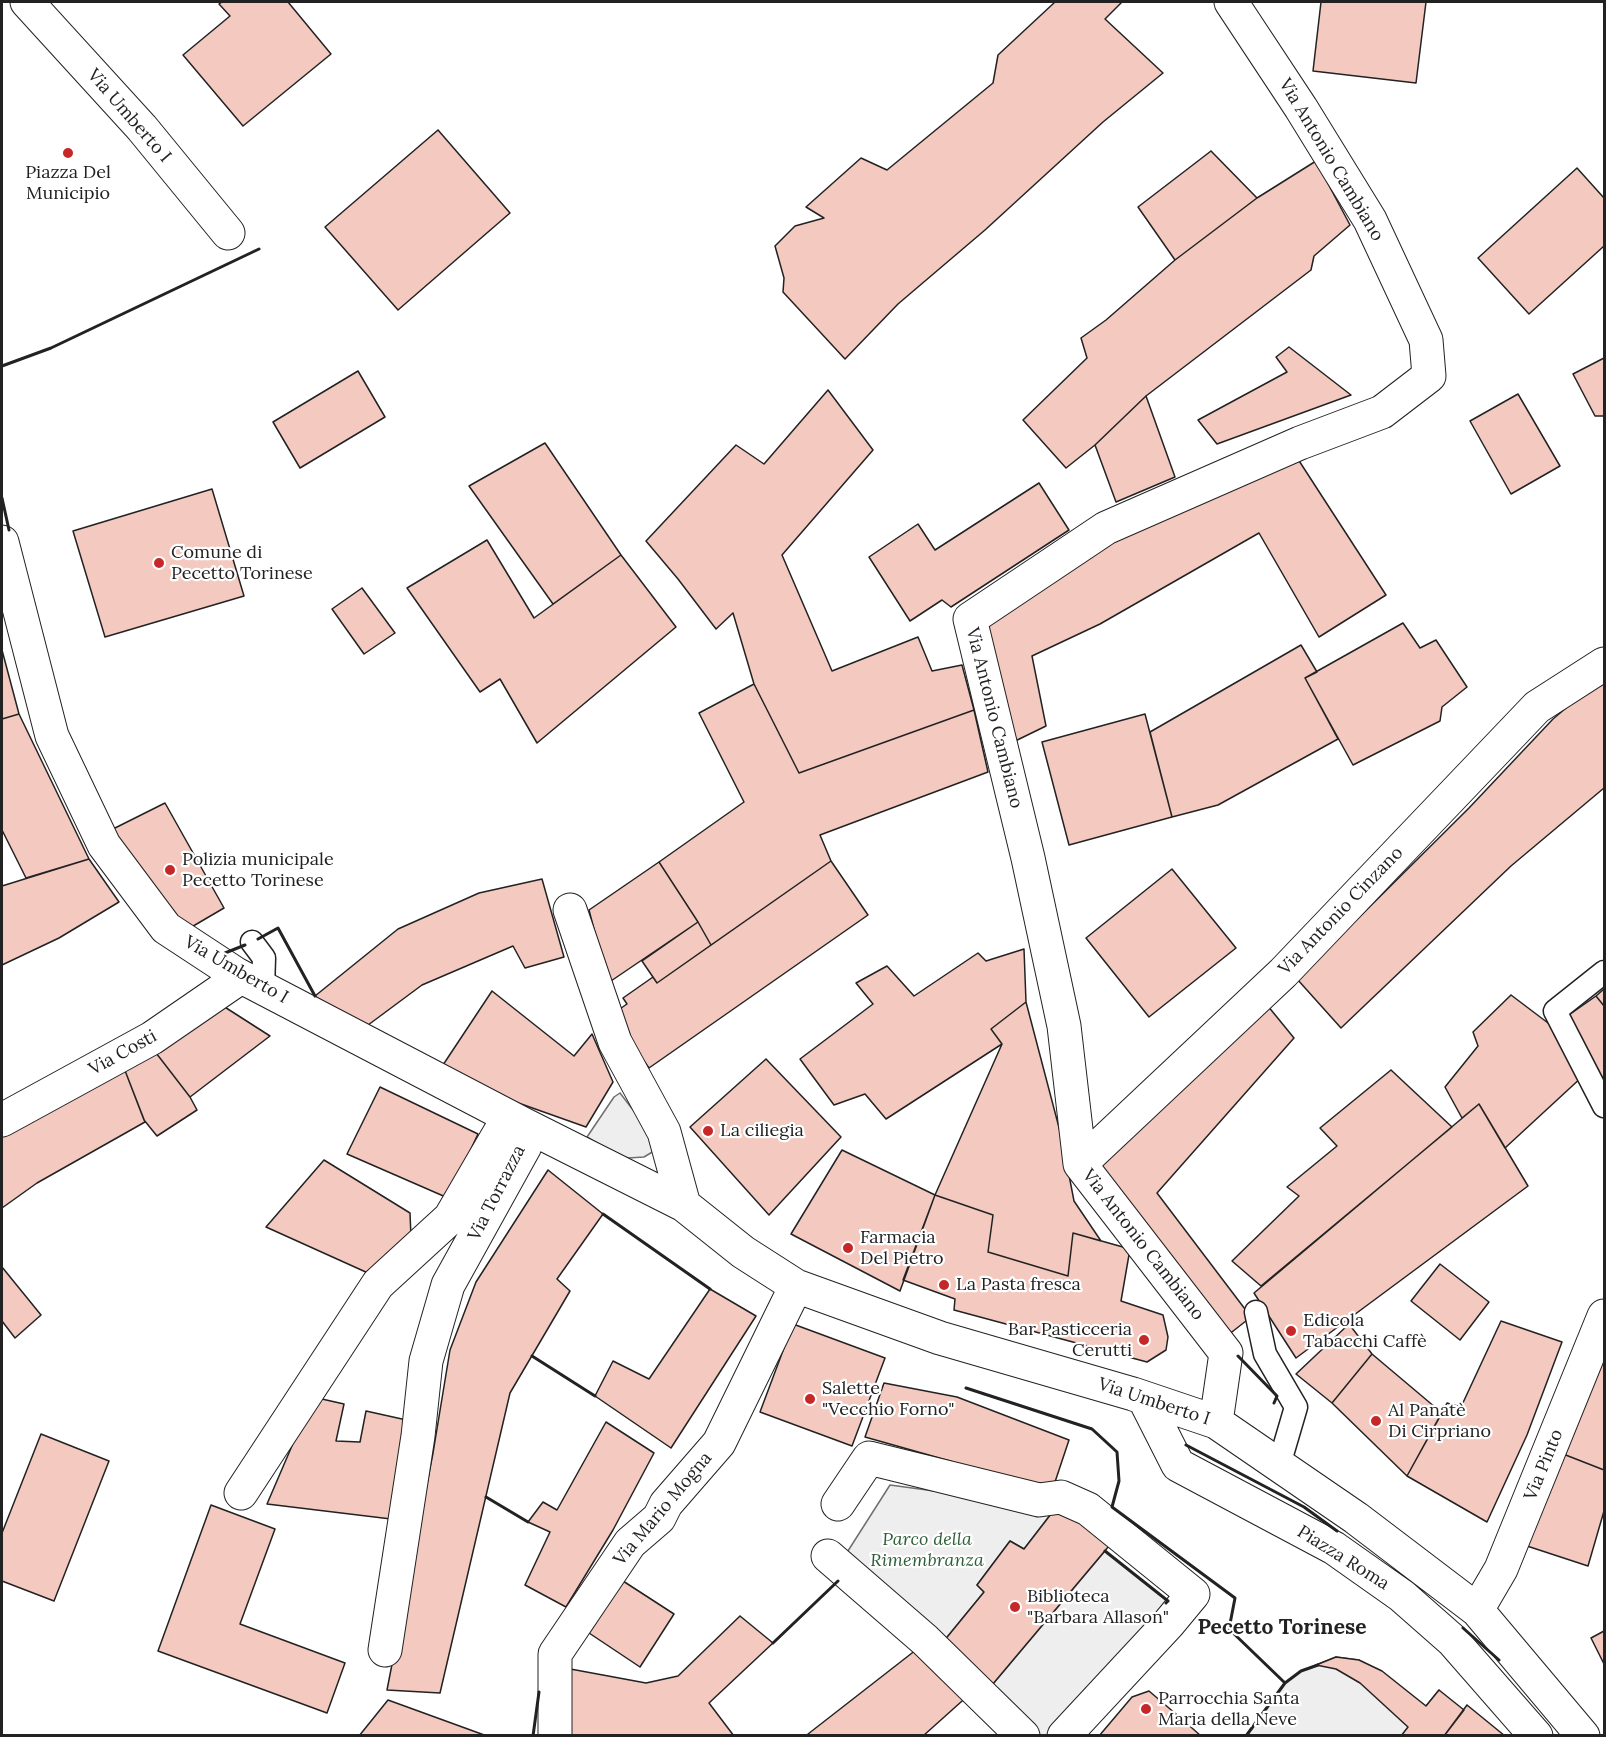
<!DOCTYPE html>
<html>
<head>
<meta charset="utf-8">
<style>
  body { margin:0 }
  #map { position:relative; width:1606px; height:1737px; overflow:hidden; background:#fff; font-family:Lora,serif }
  canvas { display:block }
  .frame { position:absolute; inset:0; border:3px solid #222; pointer-events:none }
</style>
</head>
<body>
<div id="map">
<canvas width="1606" height="1737"></canvas>
<div class="frame"></div>
</div>
<script>
const ctx = document.querySelector('canvas').getContext('2d');
ctx.lineJoin = 'round';
function fillPath(path, color) { ctx.fillStyle = color; ctx.fill(path, 'evenodd'); }
const shape = rows => new Path2D(rows.map(r => 'M' + r).join(''));
function trace(path, color, width, dash) { ctx.strokeStyle = color; ctx.lineWidth = width; ctx.lineCap = dash ? 'butt' : 'round'; ctx.setLineDash(dash || []); ctx.stroke(path); }
function write(font, color, halo, rows, align = 'center') {
  ctx.font = font + ' Lora,serif'; ctx.lineWidth = 4.5; ctx.setLineDash([]); ctx.textBaseline = 'middle'; ctx.strokeStyle = halo; ctx.fillStyle = color; for (const [text, x, y, turn = 0] of rows) {
    ctx.save(); ctx.translate(x, y); ctx.rotate((+turn || 0) * Math.PI / 180); ctx.textAlign = isNaN(turn) ? turn : align; if (halo) ctx.strokeText(text, 0, 0); ctx.fillText(text, 0, 0); ctx.restore();
  }
}
const green = shape([
  [620,1093,643,1123,654,1151,644,1157,628,1158,613,1153,587,1137,614,1097,620,1093],
  [890,1485,1031,1504,1061,1501,1024,1549,1010,1541,977,1585,984,1592,939,1647,846,1554,890,1485],
  [1105,1551,1168,1601,1051,1735,1039,1735,987,1691,1105,1551],
  [1336,1657,1359,1660,1426,1706,1439,1690,1444,1735,1246,1736,1285,1683,1301,1671,1336,1657]
]);
fillPath(green, '#eee');
trace(green, '#6f6f6f', 1.5);
const building = shape([
  [222,2,288,2,331,54,243,126,183,55,230,16,219,4,222,2],
  [1055,2,1122,2,1105,19,1163,73,1103,122,985,230,898,304,845,359,783,292,784,278,775,246,795,226,824,218,806,207,861,158,887,170,993,83,998,55,1055,2],
  [1321,2,1426,2,1416,83,1313,71,1321,2],
  [438,130,510,213,398,310,325,227,438,130],
  [1211,151,1257,198,1175,260,1138,207,1211,151],
  [1316,161,1350,225,1314,256,1311,270,1146,396,1095,445,1066,468,1023,420,1087,358,1081,338,1106,320,1175,260,1257,198,1316,161],
  [1577,168,1604,198,1604,246,1529,314,1478,258,1577,168],
  [1289,347,1351,395,1217,444,1198,420,1287,372,1276,357,1289,347],
  [1604,358,1604,416,1595,416,1573,374,1604,358],
  [358,371,385,417,300,468,273,422,358,371],
  [828,390,873,450,782,555,832,671,918,637,932,671,962,665,974,710,799,773,754,684,733,613,716,629,678,579,646,541,736,445,764,464,828,390],
  [1518,394,1560,466,1511,494,1470,421,1518,394],
  [1146,396,1175,477,1116,502,1095,445,1146,396],
  [545,443,621,555,553,604,469,486,545,443],
  [1294,453,1386,595,1319,637,1259,533,1100,624,1032,656,1046,726,1007,745,976,619,1202,493,1294,453],
  [1039,483,1069,530,951,607,942,600,910,621,869,557,918,524,935,550,1039,483],
  [212,489,244,596,105,637,73,531,212,489],
  [487,540,534,618,621,555,676,627,537,743,500,679,480,692,407,588,487,540],
  [362,588,395,633,364,654,332,609,362,588],
  [1403,623,1420,648,1436,640,1467,687,1442,707,1440,721,1353,765,1305,678,1403,623],
  [1301,645,1317,672,1305,678,1338,739,1218,805,1172,817,1150,732,1301,645],
  [2,650,19,714,2,719,2,650],
  [1604,676,1604,788,1511,866,1341,1028,1297,979,1469,808,1553,719,1604,676],
  [754,684,799,773,974,710,988,772,820,835,831,861,711,945,698,922,659,862,744,802,699,713,754,684],
  [19,714,89,859,26,878,2,830,2,719,19,714],
  [1145,714,1172,817,1069,845,1042,742,1145,714],
  [165,803,224,908,183,932,109,831,165,803],
  [89,859,119,902,59,938,2,965,2,886,89,859],
  [831,861,868,915,649,1068,611,1015,627,1004,623,998,653,977,657,983,831,861],
  [659,862,698,922,608,983,589,910,659,862],
  [1172,869,1236,948,1149,1017,1086,938,1172,869],
  [542,879,564,957,525,968,513,946,422,985,360,1031,315,996,398,929,479,893,542,879],
  [698,922,711,945,657,983,642,961,698,922],
  [1024,949,1026,1002,991,1029,1002,1044,886,1119,865,1094,834,1105,800,1059,873,1004,856,983,887,966,914,996,978,953,986,961,1024,949],
  [1604,989,1604,1006,1596,996,1604,989],
  [492,991,574,1056,592,1034,613,1082,586,1127,493,1094,439,1071,492,991],
  [1511,995,1556,1029,1583,1076,1505,1148,1479,1104,1462,1118,1445,1087,1478,1046,1473,1032,1511,995],
  [1596,996,1604,1006,1604,1086,1566,1017,1596,996],
  [1263,1000,1294,1038,1157,1193,1251,1317,1223,1339,1089,1165,1263,1000],
  [1026,1002,1062,1139,1074,1201,1101,1241,1073,1233,1068,1276,988,1252,993,1215,935,1195,1002,1044,991,1029,1026,1002],
  [220,1004,270,1036,190,1097,153,1049,220,1004],
  [153,1049,190,1097,197,1110,157,1136,144,1120,124,1068,153,1049],
  [766,1059,841,1137,769,1215,690,1127,766,1059],
  [124,1068,145,1122,37,1183,2,1208,2,1133,124,1068],
  [1391,1070,1452,1127,1261,1286,1232,1261,1299,1196,1287,1187,1337,1146,1320,1128,1391,1070],
  [380,1087,478,1134,448,1198,347,1154,380,1087],
  [1479,1104,1528,1186,1296,1358,1254,1293,1479,1104],
  [842,1150,935,1195,900,1291,791,1234,842,1150],
  [324,1160,410,1213,411,1237,368,1273,266,1227,324,1160],
  [548,1170,603,1214,557,1279,570,1291,510,1393,440,1693,387,1690,433,1453,450,1350,476,1282,548,1170],
  [935,1195,993,1215,988,1252,1068,1276,1073,1233,1130,1249,1121,1301,1163,1315,1168,1337,1166,1350,1147,1362,954,1310,955,1299,903,1280,935,1195],
  [1440,1264,1489,1302,1460,1340,1411,1301,1440,1264],
  [2,1267,41,1315,15,1338,2,1321,2,1267],
  [710,1289,756,1316,671,1448,595,1396,613,1361,649,1379,710,1289],
  [1501,1321,1562,1342,1527,1435,1487,1522,1407,1476,1447,1403,1461,1407,1501,1321],
  [793,1324,885,1358,852,1446,760,1412,793,1324],
  [1349,1324,1372,1354,1332,1403,1296,1374,1349,1324],
  [1372,1354,1442,1413,1407,1476,1332,1403,1372,1354],
  [1604,1355,1604,1470,1558,1452,1604,1355],
  [884,1383,957,1397,1069,1440,1050,1497,950,1461,865,1437,884,1383],
  [313,1397,344,1404,336,1441,360,1442,366,1411,411,1421,391,1519,267,1504,313,1397],
  [606,1422,654,1453,613,1530,566,1607,525,1585,550,1532,528,1522,543,1502,557,1510,606,1422],
  [41,1434,109,1461,54,1601,2,1581,2,1533,41,1434],
  [1558,1452,1604,1470,1604,1511,1588,1566,1527,1546,1558,1452],
  [1061,1501,1114,1540,987,1691,939,1647,984,1592,977,1585,1010,1541,1024,1549,1061,1501],
  [211,1505,275,1529,240,1624,345,1663,327,1713,158,1651,211,1505],
  [623,1581,674,1614,640,1667,589,1633,623,1581],
  [740,1616,773,1643,709,1703,734,1736,566,1736,565,1668,646,1683,678,1676,740,1616],
  [1604,1631,1604,1664,1591,1638,1604,1631],
  [921,1646,971,1693,923,1736,810,1736,808,1734,921,1646],
  [1336,1657,1359,1660,1382,1671,1426,1706,1439,1690,1464,1710,1444,1736,1401,1736,1408,1727,1360,1683,1336,1669,1316,1665,1336,1657],
  [1149,1691,1183,1720,1201,1736,1099,1736,1132,1697,1149,1691],
  [388,1700,487,1736,359,1736,388,1700],
  [1467,1705,1505,1736,1444,1736,1467,1705]
]);
fillPath(building, '#f3c9c0');
trace(building, '#222', 1.5);
const service = shape([
  [252,942,264,958,263,988],
  [1604,972,1555,1011,1604,1106],
  [1256,1312,1265,1354,1296,1407,1279,1465]
]);
const pedestrian = shape([
  [838,1504,869,1458,1039,1500,1061,1497,1088,1509,1193,1594,1169,1623,1064,1736],
  [828,1556,925,1640,1023,1736]
]);
const minor = shape([
  [27,2,142,128,228,233],
  [2,542,52,736,104,845,166,928,236,974,523,1124,684,1205,743,1252,796,1286,940,1338,1133,1394,1216,1422,1356,1518,1477,1610,1583,1736],
  [570,910,615,1042,664,1132,684,1205],
  [2,1120,152,1038,232,983,236,974],
  [1080,1164,1283,973,1537,707,1604,664],
  [1144,1398,1178,1465,1334,1548,1402,1596,1452,1640,1536,1736],
  [1216,1422,1226,1353,1080,1164,1064,1026,1028,858,970,619,1106,528,1300,443,1382,412,1429,376,1426,340,1370,220,1301,108,1231,2],
  [241,1493,378,1284,450,1218,500,1132,523,1124,525,1146,448,1285,426,1361,418,1436,385,1650],
  [1477,1610,1501,1569,1604,1316],
  [555,1736,555,1654,630,1543,659,1518,666,1504,719,1443,796,1286]
]);
trace(service, '#222', 25);
trace(pedestrian, '#222', 35);
trace(minor, '#222', 35);
trace(service, '#fff', 22);
trace(pedestrian, '#fff', 33);
trace(minor, '#fff', 33);
trace(shape([
  [2,366,51,348,259,249],
  [2,498,9,530],
  [258,939,278,928,315,996],
  [225,953,245,945],
  [603,1214,710,1289],
  [532,1356,595,1396],
  [1238,1356,1277,1396,1274,1403],
  [966,1388,1092,1429,1117,1452,1119,1481,1112,1507,1235,1598,1229,1629,1285,1683,1301,1671,1318,1665],
  [1186,1445,1304,1507,1337,1531],
  [486,1497,528,1522],
  [1105,1551,1168,1601,1166,1603],
  [1463,1628,1499,1660],
  [773,1643,838,1581],
  [533,1736,539,1692],
  [1246,1736,1285,1683]
]), '#222', 3);
for (const [x, y, r, color] of [
  [68,153,6,"#c62828"],
  [159,563,6,"#c62828"],
  [170,870,6,"#c62828"],
  [708,1131,6,"#c62828"],
  [848,1248,6,"#c62828"],
  [944,1285,6,"#c62828"],
  [1291,1331,6,"#c62828"],
  [1144,1340,6,"#c62828"],
  [810,1399,6,"#c62828"],
  [1376,1421,6,"#c62828"],
  [1015,1607,6,"#c62828"],
  [1146,1709,6,"#c62828"]
]) { const dot = new Path2D(); dot.arc(x, y, r, 0, 2 * Math.PI); ctx.fillStyle = color; ctx.fill(dot); trace(dot, '#fff', 2); }
write('18px', '#222', '#fff', [
  ["Via Umberto I",129,116,49],
  ["Via Antonio Cambiano",1331,160,59],
  ["Via Antonio Cambiano",994,718,76],
  ["Via Antonio Cinzano",1341,911,-46],
  ["Via Umberto I",236,970,30],
  ["Via Costi",123,1053,-29],
  ["Via Torrazza",497,1193,-63],
  ["Via Antonio Cambiano",1143,1245,52],
  ["Via Umberto I",1154,1402,18],
  ["Via Pinto",1544,1465,-68],
  ["Via Mario Mogna",663,1509,-50],
  ["Piazza Roma",1343,1558,32]
]);
write('18px', '#222', '#fff', [
  ["Piazza Del",68,173,"center"],
  ["Municipio",68,194,"center"],
  ["Comune di",171,553],
  ["Pecetto Torinese",171,574],
  ["Polizia municipale",182,860],
  ["Pecetto Torinese",182,881],
  ["La ciliegia",720,1131],
  ["Farmacia",860,1238],
  ["Del Pietro",860,1259],
  ["La Pasta fresca",956,1285],
  ["Edicola",1303,1321],
  ["Tabacchi Caffè",1303,1342],
  ["Bar Pasticceria",1132,1330,"right"],
  ["Cerutti",1132,1351,"right"],
  ["Salette",822,1389],
  ["\"Vecchio Forno\"",822,1410],
  ["Al Panatè",1388,1411],
  ["Di Cirpriano",1388,1432],
  ["Biblioteca",1027,1597],
  ["\"Barbara Allason\"",1027,1618],
  ["Parrocchia Santa",1158,1699],
  ["Maria della Neve",1158,1720]
], 'left');
write('italic 18px', '#2f5e38', '#fff', [
  ["Parco della",927,1540],
  ["Rimembranza",927,1561]
]);
write('bold 21px', '#222', '#fff', [
  ["Pecetto Torinese",1282,1628]
]);
</script>
</body>
</html>
